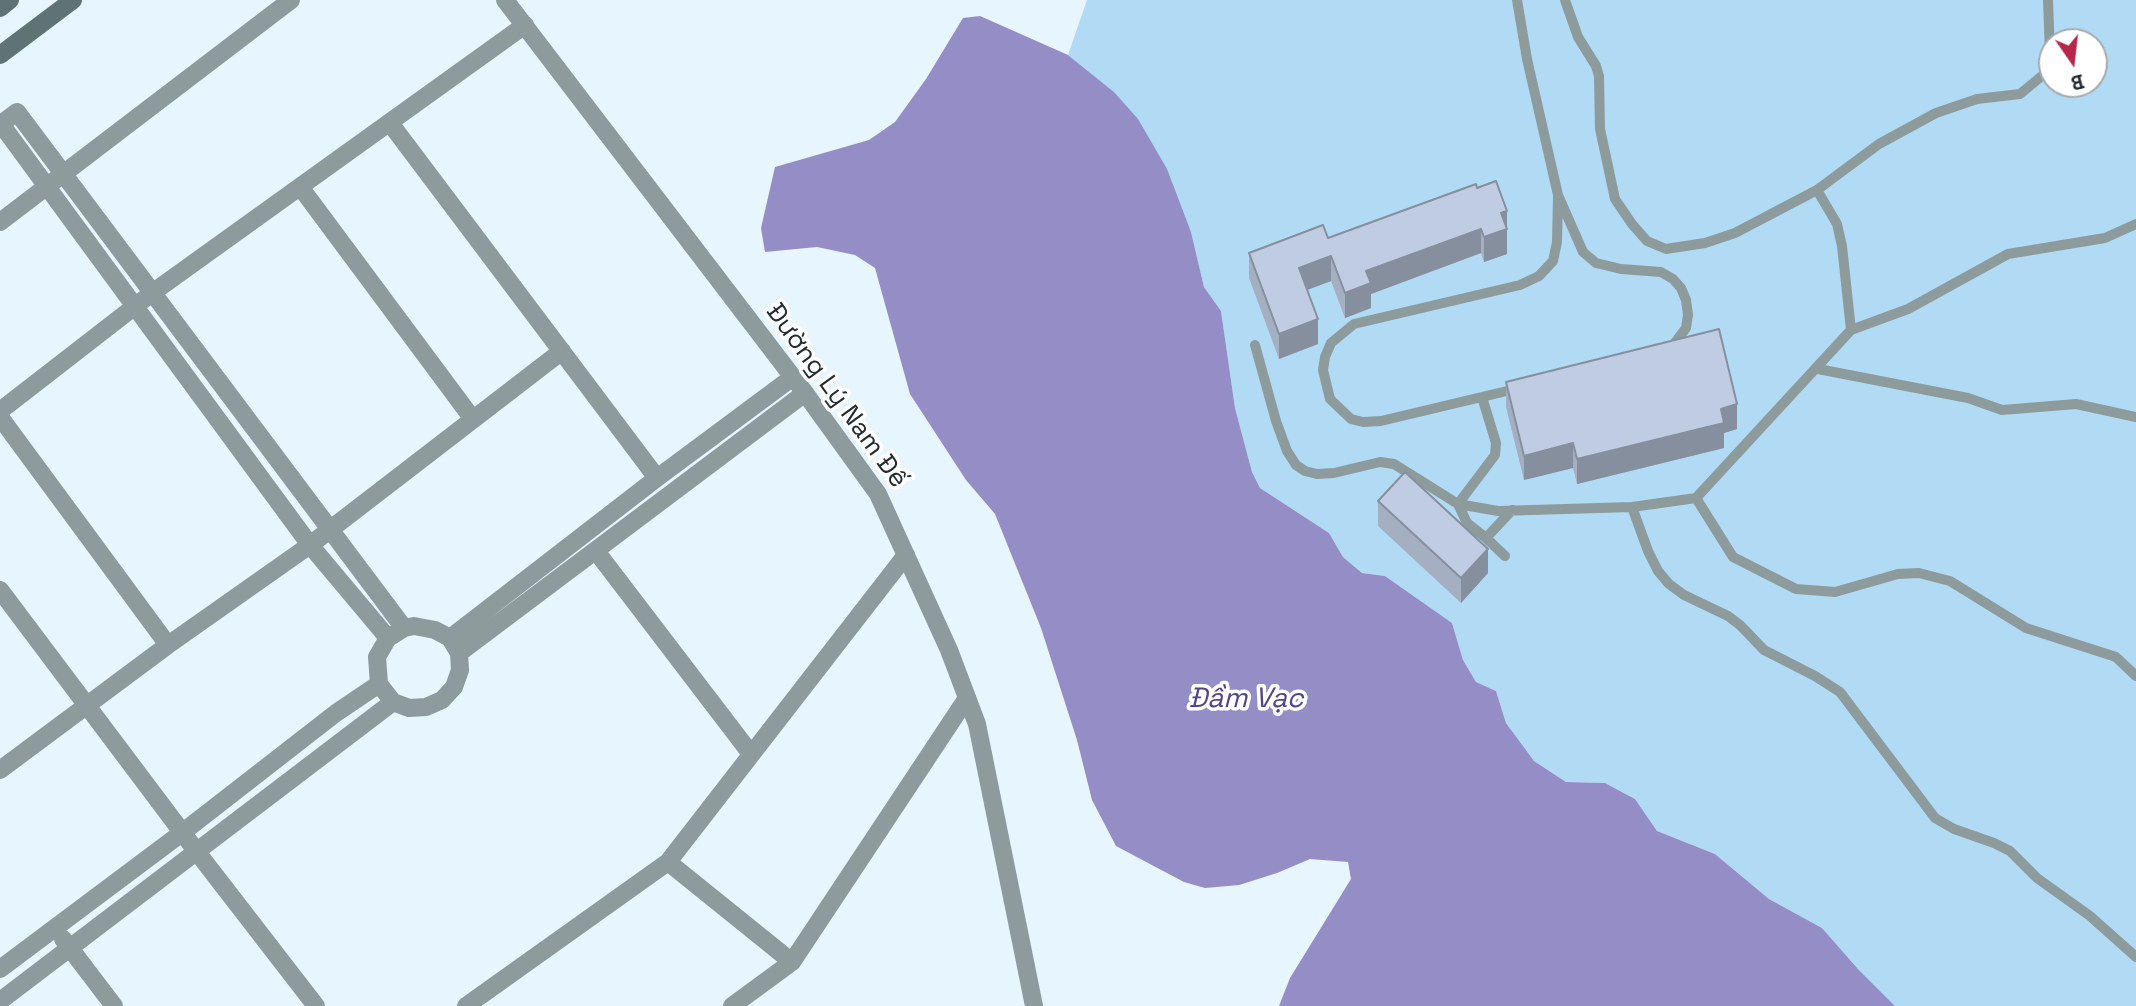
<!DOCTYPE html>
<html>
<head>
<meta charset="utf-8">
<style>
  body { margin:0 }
  #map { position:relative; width:2136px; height:1006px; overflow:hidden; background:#e6f5fe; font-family:"Space Grotesk",sans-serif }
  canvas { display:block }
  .north { position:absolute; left:2038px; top:28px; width:70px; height:70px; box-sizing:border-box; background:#fff; border:2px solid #a7aaac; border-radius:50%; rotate:166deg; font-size:19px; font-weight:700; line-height:28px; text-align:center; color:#222b30 }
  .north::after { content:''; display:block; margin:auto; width:24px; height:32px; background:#b8274b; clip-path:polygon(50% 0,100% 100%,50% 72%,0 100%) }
</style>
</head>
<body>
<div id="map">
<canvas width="2136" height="1006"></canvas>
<div class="north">B</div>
</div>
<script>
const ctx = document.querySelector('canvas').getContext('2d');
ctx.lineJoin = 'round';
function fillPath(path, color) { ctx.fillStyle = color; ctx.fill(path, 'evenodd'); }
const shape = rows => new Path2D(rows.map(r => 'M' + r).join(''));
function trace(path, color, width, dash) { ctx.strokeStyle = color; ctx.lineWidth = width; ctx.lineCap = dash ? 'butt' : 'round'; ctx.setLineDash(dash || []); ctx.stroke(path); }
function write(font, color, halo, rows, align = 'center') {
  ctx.font = font + ' "Space Grotesk",sans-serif'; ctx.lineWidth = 7; ctx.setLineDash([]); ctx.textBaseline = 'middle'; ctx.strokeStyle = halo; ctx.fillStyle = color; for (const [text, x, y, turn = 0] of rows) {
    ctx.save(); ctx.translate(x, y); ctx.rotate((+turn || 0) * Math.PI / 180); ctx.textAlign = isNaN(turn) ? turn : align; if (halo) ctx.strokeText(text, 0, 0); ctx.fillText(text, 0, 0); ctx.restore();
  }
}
fillPath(shape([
  [1087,0,2136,0,2136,1006,1895,1006,1858,969,1822,928,1769,899,1715,854,1657,831,1635,799,1605,783,1566,782,1534,761,1506,723,1496,691,1476,682,1463,660,1452,623,1385,576,1362,573,1343,557,1329,533,1260,488,1252,472,1235,408,1221,311,1204,287,1191,232,1114,92,1068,55],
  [2052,42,2094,42,2094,84,2052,84]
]), '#b1dbf5');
fillPath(shape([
  [980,16,1068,55,1114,92,1138,119,1167,169,1191,232,1204,287,1221,311,1235,408,1252,472,1260,488,1329,533,1343,557,1362,573,1385,576,1452,623,1463,660,1476,682,1496,691,1506,723,1534,761,1566,782,1605,783,1635,799,1657,831,1715,854,1769,899,1822,928,1858,969,1895,1006,1279,1006,1290,978,1351,879,1348,862,1310,859,1277,873,1239,885,1205,888,1184,882,1116,846,1092,800,1077,740,1041,628,995,514,966,480,910,394,875,268,855,255,817,247,765,252,761,228,775,167,869,140,895,122,926,79,963,18]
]), '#948dc6');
trace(shape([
  [1517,0,1527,59,1558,195],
  [1565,0,1578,37,1596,66,1599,76,1600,129,1615,199,1632,224,1647,241,1666,249,1705,243,1735,233,1817,190,1879,144,1936,113,1977,99,2020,94,2043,75,2050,54,2048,0],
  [1817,190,1837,224,1842,246,1851,330],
  [1558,195,1583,252,1596,263,1621,269,1661,272,1673,279,1681,288,1686,300,1688,315,1686,328,1671,348,1658,355,1381,421,1363,422,1351,419,1330,399,1323,370,1325,357,1331,343,1354,324,1520,285,1539,276,1553,261,1557,242,1558,195],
  [1255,345,1276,421,1287,451,1296,465,1305,471,1317,474,1334,473,1380,462,1394,464,1458,504,1498,511,1632,507,1696,498,1851,330,1908,309,2008,254,2105,238,2136,224],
  [1818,369,1968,398,2002,410,2076,404,2136,417],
  [1482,397,1496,443,1495,455,1458,504,1467,523,1486,538,1512,510],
  [1696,498,1733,557,1796,589,1835,592,1898,574,1919,573,1950,581,2026,628,2116,657,2136,676],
  [1632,507,1648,551,1658,571,1669,584,1684,595,1728,616,1740,625,1764,650,1815,676,1840,692,1935,818,1954,829,1994,843,2010,851,2037,878,2090,916,2136,957],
  [1486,538,1505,556]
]), '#8e9b9d', 10);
trace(shape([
  [390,123,657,478],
  [301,188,472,418],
  [0,222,291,0],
  [0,411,152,293,525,25],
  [0,417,168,645],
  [596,551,751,754],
  [0,590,197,852,316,1006],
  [414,626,435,630,450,638,459,653,460,670,454,687,442,700,426,707,409,708,393,702,379,684,377,657,388,638,404,628,414,626],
  [388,638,310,545,1,124,17,112,404,628],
  [450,638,657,478,793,377],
  [459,653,805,393],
  [0,770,168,645,310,545,562,351],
  [668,862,792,962],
  [63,939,114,1006],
  [0,969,183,832,336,713,379,684],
  [0,1001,393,702],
  [466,1006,668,862,906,555],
  [732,1006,792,962,967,698]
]), '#8e9b9d', 18);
trace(shape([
  [505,0,805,393,878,494,949,650,977,724,1034,1006]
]), '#8e9b9d', 18);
trace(shape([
  [0,8,10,0],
  [0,55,73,0]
]), '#5f7274', 18);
fillPath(shape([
  [1476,184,1507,254,1484,262,1481,253,1371,294,1371,308,1345,318,1331,281,1307,290,1318,344,1279,359,1249,278,1249,253,1328,238],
  [1506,382,1737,429,1724,433,1724,448,1577,484,1573,468,1524,480,1506,407],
  [1378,501,1488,573,1461,603,1378,526]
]), '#a5afc2');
fillPath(shape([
  [1507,211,1507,254,1484,262,1484,237,1501,213],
  [1481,229,1481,253,1371,294,1371,308,1345,318,1345,293,1366,271],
  [1331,256,1331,281,1299,293,1299,268],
  [1318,319,1318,344,1279,359,1279,334],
  [1737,404,1737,429,1724,433,1724,448,1577,484,1577,459,1721,409],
  [1573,443,1573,468,1524,480,1524,456],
  [1488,549,1488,573,1461,603,1461,578]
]), '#868f9e');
const building = shape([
  [1496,181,1507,211,1501,213,1507,229,1484,237,1481,229,1366,271,1371,283,1345,293,1331,256,1299,268,1318,319,1279,334,1249,253,1323,225,1328,238,1476,184,1477,188,1496,181],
  [1719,329,1737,404,1721,409,1724,423,1577,459,1573,443,1524,456,1506,382,1719,329],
  [1405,472,1488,549,1461,578,1378,501,1405,472]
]);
fillPath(building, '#c0cce2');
trace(building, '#868f9e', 2);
write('26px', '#222b30', '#fff', [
  ["Đường Lý Nam Đế",836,396,54]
]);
write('italic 28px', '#52458b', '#fff', [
  ["Đầm Vạc",1246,699]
]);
</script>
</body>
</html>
